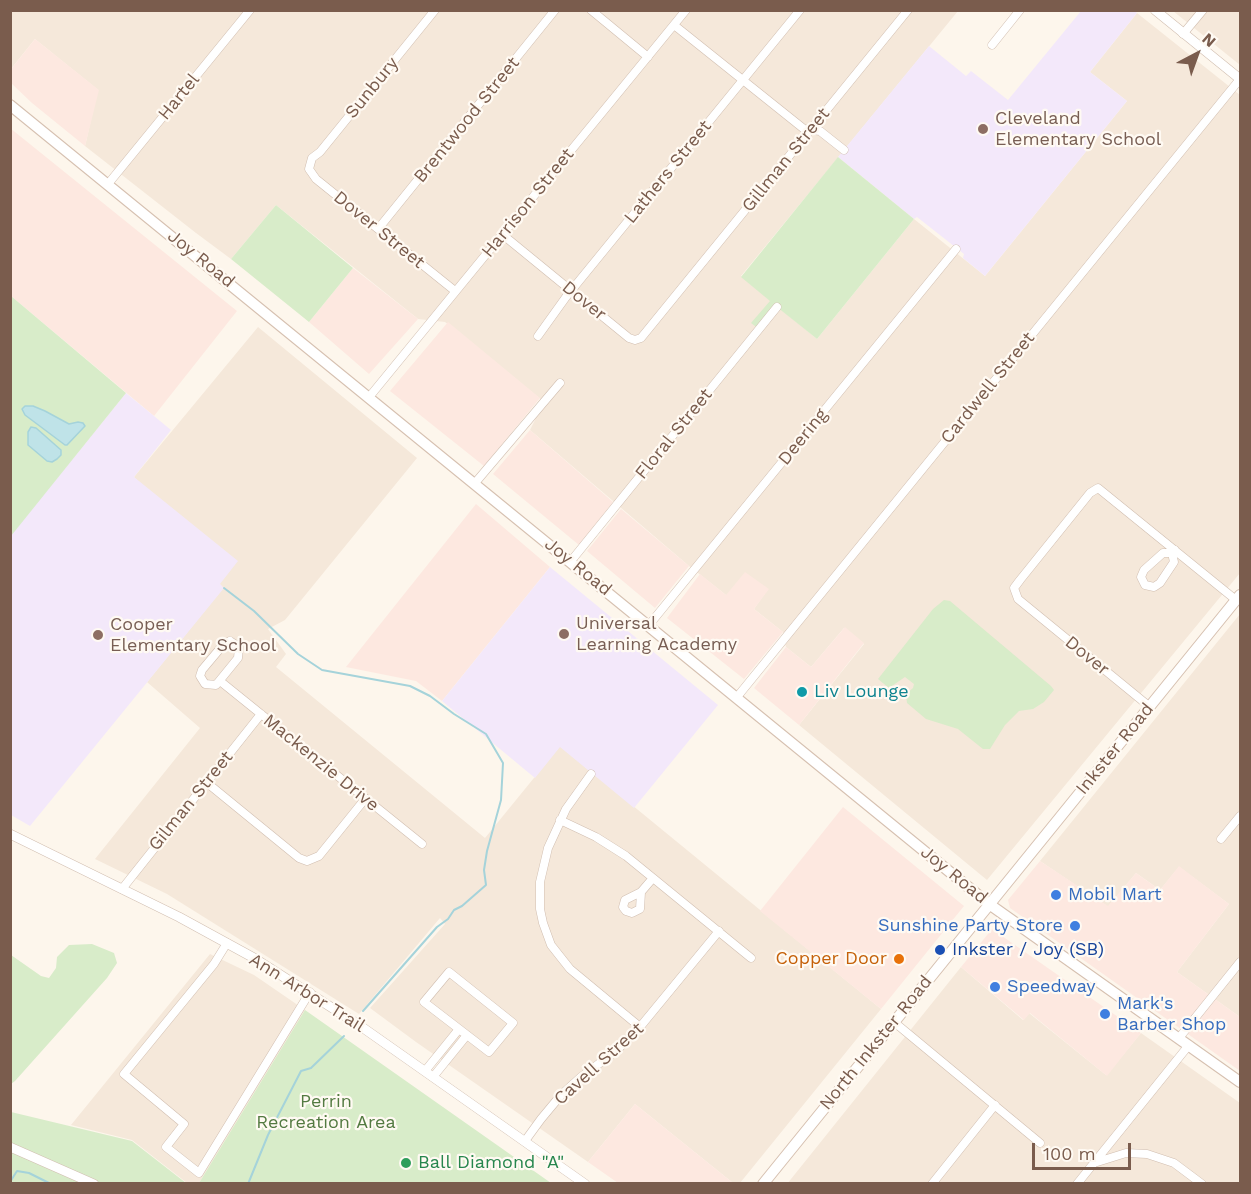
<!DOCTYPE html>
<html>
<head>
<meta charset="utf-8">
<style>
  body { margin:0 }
  #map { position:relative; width:1251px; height:1194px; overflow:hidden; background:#fdf6ec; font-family:"Work Sans",sans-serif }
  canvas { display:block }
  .frame { position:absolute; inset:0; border:12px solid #7a5c4d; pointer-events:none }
  .north { position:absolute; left:1167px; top:24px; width:60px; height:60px; -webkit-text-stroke:4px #fffaf3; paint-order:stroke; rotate:41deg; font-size:16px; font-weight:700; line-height:24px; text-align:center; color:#7a5c4d }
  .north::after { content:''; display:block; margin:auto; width:21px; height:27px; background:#7a5c4d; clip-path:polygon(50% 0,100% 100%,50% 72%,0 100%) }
  .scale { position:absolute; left:1032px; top:1143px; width:99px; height:27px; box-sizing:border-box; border:3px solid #7a5c4d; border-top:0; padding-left:8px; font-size:18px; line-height:21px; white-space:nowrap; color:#7a5c4d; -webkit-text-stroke:4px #fffaf3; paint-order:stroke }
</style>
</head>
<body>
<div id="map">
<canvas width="1251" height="1194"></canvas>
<div class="frame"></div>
<div class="north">N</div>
<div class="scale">100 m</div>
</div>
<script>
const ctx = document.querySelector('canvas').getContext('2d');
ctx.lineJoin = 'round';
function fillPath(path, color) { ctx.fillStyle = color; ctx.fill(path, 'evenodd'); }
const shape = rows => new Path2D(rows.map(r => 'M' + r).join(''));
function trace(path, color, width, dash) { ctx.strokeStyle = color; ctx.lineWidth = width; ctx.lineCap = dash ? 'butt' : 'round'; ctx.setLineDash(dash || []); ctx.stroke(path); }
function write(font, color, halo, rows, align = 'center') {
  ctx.font = font + ' "Work Sans",sans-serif'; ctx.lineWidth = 4.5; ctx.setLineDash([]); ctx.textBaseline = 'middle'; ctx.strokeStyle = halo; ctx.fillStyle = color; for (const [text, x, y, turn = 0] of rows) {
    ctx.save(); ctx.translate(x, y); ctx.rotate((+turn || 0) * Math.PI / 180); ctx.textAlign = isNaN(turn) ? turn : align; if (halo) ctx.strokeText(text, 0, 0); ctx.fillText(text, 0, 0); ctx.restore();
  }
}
fillPath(shape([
  [11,11,958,11,741,276,817,339,914,219,985,276,1127,101,1090,72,1137,13,1240,95,1240,573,987,880,799,725,864,644,844,628,811,667,786,647,783,632,754,609,768,589,726,595,689,566,530,430,544,402,445,322,418,319,276,205,231,259,196,233,85,146,98,90,35,39,11,69],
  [1173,11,1240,11,1240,65],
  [258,327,417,458,285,620,268,629,286,654,276,667,485,838,560,746,881,1009,740,1183,733,1183,635,1104,588,1162,416,1042,370,1008,445,924,440,918,359,1014,167,894,95,859,200,728,147,682,223,588,134,477],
  [1240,614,1240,1017,1177,972,1229,904,1179,867,1160,890,1136,873,1108,907,1040,861],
  [210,954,254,975,305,1010,199,1183,187,1183,132,1140,71,1125],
  [961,967,1023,1020,1029,1013,1106,1075,1141,1033,1240,1103,1240,1183,787,1184]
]), '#f5e8da');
fillPath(shape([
  [35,39,99,90,85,146,32,103,11,83,11,69],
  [10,128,237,311,154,416,11,296],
  [353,268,418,319,369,374,309,322],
  [448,322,540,398,484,466,390,391],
  [530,430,613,502,579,545,493,474],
  [476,504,550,567,442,701,416,681,346,667],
  [621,509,689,566,655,608,587,551],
  [745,572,769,589,754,609,783,632,744,679,667,618,700,574,726,595],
  [845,627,864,643,799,725,754,688,786,647,811,667],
  [843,807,964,906,881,1009,760,911],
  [1040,861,1108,906,1136,873,1160,890,1179,866,1229,904,1177,972,1240,1017,1240,1071,1010,908,1008,900],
  [992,929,1141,1033,1107,1076,1030,1013,1024,1020,961,967],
  [635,1104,733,1183,618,1183,588,1162]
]), '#fde8e0');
fillPath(shape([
  [1134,10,1137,13,1090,72,1127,101,985,276,963,258,964,254,917,217,914,219,838,157,929,46,966,76,971,71,1008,100,1081,11],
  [126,393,171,430,134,477,238,561,220,584,224,588,30,826,11,815,10,536],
  [550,567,718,705,634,808,560,747,535,778,442,701]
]), '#f3e8fa');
fillPath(shape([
  [838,157,914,219,817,339,777,307,759,329,751,323,770,301,741,277],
  [276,205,353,268,309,322,231,259],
  [11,296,126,393,11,536],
  [944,600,950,601,1051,686,1054,690,1044,702,1033,709,1019,711,1005,725,990,749,983,749,958,729,926,719,907,703,906,694,913,688,914,684,905,677,889,688,878,679,933,609],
  [92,944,114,953,117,963,107,978,15,1081,11,1084,11,955,41,976,49,978,56,968,57,957,69,945],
  [305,1010,551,1183,199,1183],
  [11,1112,132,1141,186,1183,11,1184]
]), '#d8ecc9');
const water = shape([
  [25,406,33,406,45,411,69,424,78,422,83,423,85,426,67,445,65,445,25,415,22,409,25,406],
  [31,427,36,428,61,450,61,455,57,459,52,462,47,461,28,445,28,432,31,427]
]);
fillPath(water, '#bfe3e8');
trace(water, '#a5d3da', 1.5);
trace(shape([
  [224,588,254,611,298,654,322,670,410,686,430,696,454,714,486,734,503,763,501,800,487,851,484,870,486,885,462,906,454,910,448,919,437,927,363,1011],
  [10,1182,17,1171,29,1173,51,1184],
  [248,1184,268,1135,301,1071,311,1068,344,1036]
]), '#a5d3da', 2);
const minor = shape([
  [435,10,320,152,312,158,309,169,316,179,455,291],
  [591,10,648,57],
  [674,25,804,129,820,131,844,150],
  [1183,34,1203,10],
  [992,45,1020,10],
  [108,184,250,10],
  [378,229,555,10],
  [503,235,629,338,635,340,641,338,908,10],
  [538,336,566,297,800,10],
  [370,396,686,10],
  [475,483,560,383],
  [1172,553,1163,553,1144,570,1141,577,1145,585,1154,587,1160,583,1174,562,1172,553,1175,550],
  [571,561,777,307],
  [649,625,956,249],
  [230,641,239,647,238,658,216,685,205,684,200,676,202,670,223,645,230,641],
  [220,681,422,844],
  [737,697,1240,79],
  [1150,707,1018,599,1014,588,1020,580,1090,493,1098,488,1236,600],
  [591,774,566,809,548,848,540,882,540,909,543,923,551,945,570,969,640,1027],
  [206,782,299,858,307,861,319,856,365,799],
  [560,820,596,837,626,856,751,958],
  [1221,839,1240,816],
  [122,889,261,714],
  [641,892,640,909,632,913,626,911,623,907,625,900,641,892,653,878],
  [227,943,214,964,124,1074,184,1124,166,1147,199,1173,310,992],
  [449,972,513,1023,489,1052,424,1002,449,972],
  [894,1022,1040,1143],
  [1179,1038,1240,962],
  [425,1071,459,1029],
  [433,1077,467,1035],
  [525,1141,541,1119,561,1095,581,1077,616,1051,640,1027,719,931],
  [1094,1163,1126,1153,1147,1154,1174,1163,1202,1184],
  [932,1184,995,1105],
  [1077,1184,1189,1045]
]);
const tertiary = shape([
  [1155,10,1240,79],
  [10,834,179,917,254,958,359,1025,585,1184],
  [10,1147,94,1184]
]);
const secondary = shape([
  [10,105,989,904,1240,1082],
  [763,1184,1240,595]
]);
trace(minor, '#d1beb0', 9);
trace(tertiary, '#d1beb0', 10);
trace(secondary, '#d6c0b0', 12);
trace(minor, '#fff', 8);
trace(tertiary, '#fff', 9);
trace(secondary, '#fff', 10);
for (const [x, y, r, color] of [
  [983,129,6,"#8d6e63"],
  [564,634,6,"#8d6e63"],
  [98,635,6,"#8d6e63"],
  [802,692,6,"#0f9aa8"],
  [1056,895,6,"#3f7fe0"],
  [1075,926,6,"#3f7fe0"],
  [940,950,6,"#1a4fb4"],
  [899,959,6,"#e8710a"],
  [995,987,6,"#3f7fe0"],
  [1105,1014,6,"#3f7fe0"],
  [406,1163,6,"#2e9e5b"]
]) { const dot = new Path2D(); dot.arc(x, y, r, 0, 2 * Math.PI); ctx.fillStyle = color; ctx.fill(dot); trace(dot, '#fffaf3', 2); }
write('18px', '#7a5c4d', '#fffaf3', [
  ["Sunbury",372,88,-51],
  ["Hartel",179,97,-51],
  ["Brentwood Street",467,120,-51],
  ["Gillman Street",786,160,-51],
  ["Lathers Street",668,172,-51],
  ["Harrison Street",528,203,-51],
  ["Dover Street",379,230,39],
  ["Joy Road",201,259,39],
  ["Dover",584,301,39],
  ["Cardwell Street",988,388,-51],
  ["Floral Street",674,434,-51],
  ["Deering",803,437,-51],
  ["Joy Road",578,567,39],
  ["Dover",1087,656,39],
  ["Inkster Road",1115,749,-51],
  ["Mackenzie Drive",321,763,39],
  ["Gilman Street",191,801,-51],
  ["Joy Road",954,875,39],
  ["Ann Arbor Trail",307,993,32],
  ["North Inkster Road",876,1043,-51],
  ["Cavell Street",599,1064,-42]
]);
write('18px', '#785e54', '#fffaf3', [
  ["Cleveland",995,119],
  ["Elementary School",995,140],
  ["Universal",576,624],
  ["Learning Academy",576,645],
  ["Cooper",110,625],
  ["Elementary School",110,646]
], 'left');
write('18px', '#0d838f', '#fffaf3', [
  ["Liv Lounge",814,692]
], 'left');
write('18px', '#366cbe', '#fffaf3', [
  ["Mobil Mart",1068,895],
  ["Sunshine Party Store",1063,926,"right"],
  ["Speedway",1007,987],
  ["Mark's",1117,1004],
  ["Barber Shop",1117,1025]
], 'left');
write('18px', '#164399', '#fffaf3', [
  ["Inkster / Joy (SB)",952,950]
], 'left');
write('18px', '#c56008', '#fffaf3', [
  ["Copper Door",887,959]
], 'right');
write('18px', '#537a41', '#fffaf3', [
  ["Perrin",326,1102],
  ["Recreation Area",326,1123]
]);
write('18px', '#27864d', '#fffaf3', [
  ["Ball Diamond \"A\"",418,1163]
], 'left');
</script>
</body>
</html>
